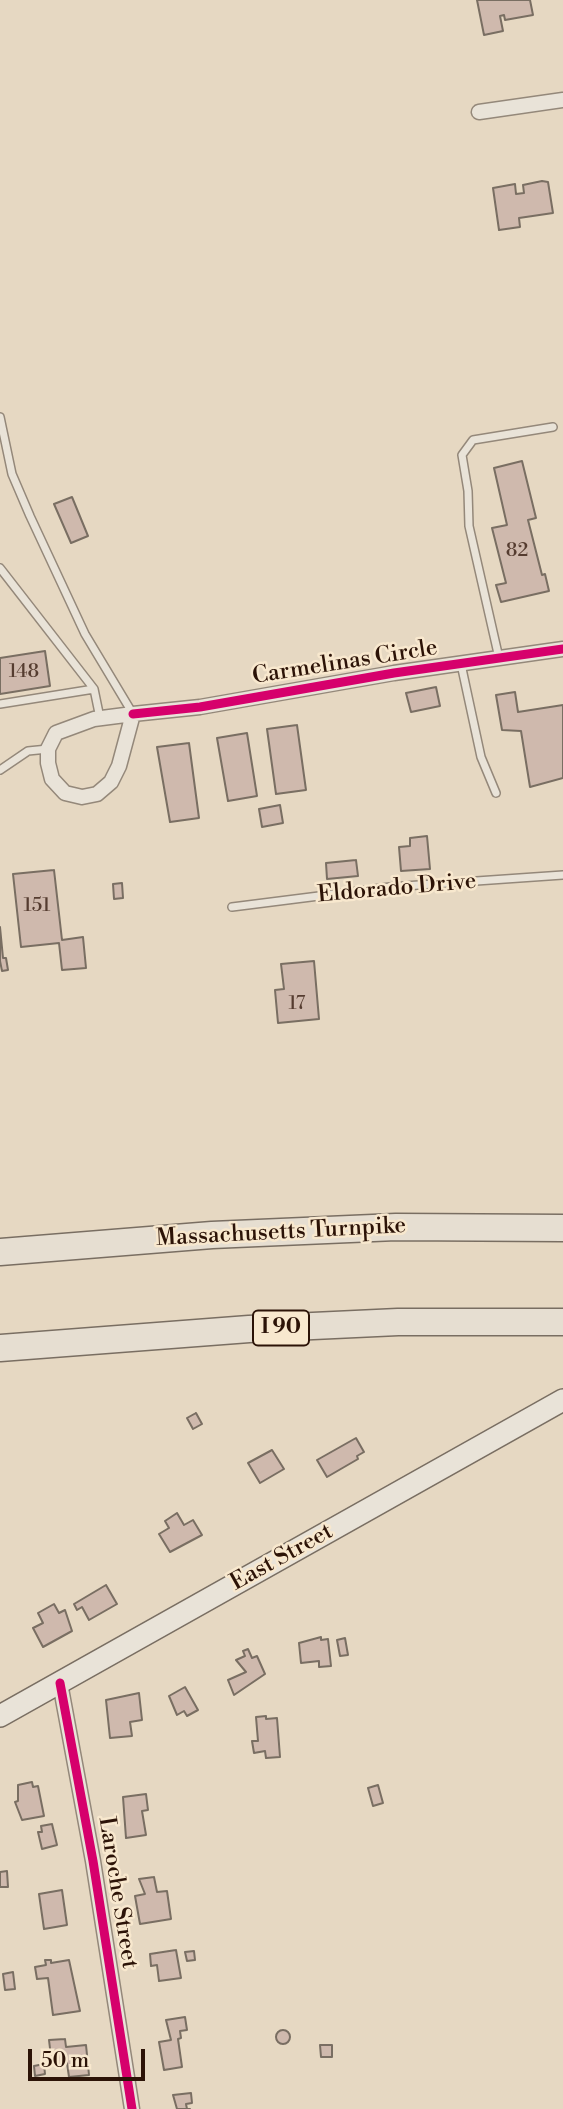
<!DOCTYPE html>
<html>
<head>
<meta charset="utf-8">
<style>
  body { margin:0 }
  #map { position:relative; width:563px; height:2109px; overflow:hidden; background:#e6d8c2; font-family:"Libre Bodoni",serif }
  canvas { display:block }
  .scale { position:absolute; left:28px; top:2049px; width:117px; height:32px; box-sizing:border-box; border:4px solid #2c1307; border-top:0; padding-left:9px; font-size:21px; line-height:24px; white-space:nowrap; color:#2c1307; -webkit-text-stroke:5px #f8e8ce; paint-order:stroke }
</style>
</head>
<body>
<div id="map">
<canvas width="563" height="2109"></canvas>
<div class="scale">50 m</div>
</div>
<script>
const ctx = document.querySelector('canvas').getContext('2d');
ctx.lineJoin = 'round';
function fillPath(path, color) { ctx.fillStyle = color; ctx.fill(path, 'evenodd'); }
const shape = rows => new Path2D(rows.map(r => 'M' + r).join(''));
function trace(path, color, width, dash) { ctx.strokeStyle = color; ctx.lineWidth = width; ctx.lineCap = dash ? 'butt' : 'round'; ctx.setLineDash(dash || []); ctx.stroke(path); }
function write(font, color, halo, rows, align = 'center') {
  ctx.font = font + ' "Libre Bodoni",serif'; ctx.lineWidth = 5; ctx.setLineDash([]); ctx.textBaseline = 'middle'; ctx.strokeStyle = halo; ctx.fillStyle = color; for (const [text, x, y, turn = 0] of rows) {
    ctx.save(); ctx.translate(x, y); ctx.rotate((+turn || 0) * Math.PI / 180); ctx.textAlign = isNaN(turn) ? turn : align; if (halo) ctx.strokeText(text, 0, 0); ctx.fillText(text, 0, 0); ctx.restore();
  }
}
const building = shape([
  [477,0,530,0,533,15,505,20,504,15,500,16,503,31,484,35,477,0],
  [542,181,548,182,553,213,519,218,520,227,499,230,493,188,515,184,516,194,524,193,523,185,542,181],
  [522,461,536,518,528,520,542,575,545,574,549,591,501,602,496,585,506,583,492,528,507,525,494,468,522,461],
  [72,497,88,536,71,543,54,504,72,497],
  [45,651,50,686,0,694,0,658,45,651],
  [436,687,440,706,411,712,406,693,436,687],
  [515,692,518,712,563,705,563,778,530,787,521,731,502,730,496,695,515,692],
  [297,725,306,790,276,794,267,729,297,725],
  [247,733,257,796,228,801,217,738,247,733],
  [189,743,199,818,170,822,157,747,189,743],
  [280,805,283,823,262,827,259,809,280,805],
  [427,836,430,869,401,871,399,847,410,846,410,838,427,836],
  [356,860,358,876,327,879,326,863,356,860],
  [54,870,62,940,83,937,86,968,62,970,59,943,21,947,13,874,54,870],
  [122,883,123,898,114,899,113,884,122,883],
  [0,927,3,958,6,958,8,970,2,971,0,961,0,927],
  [314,961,319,1019,278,1023,275,990,284,989,281,964,314,961],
  [196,1413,202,1424,193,1429,187,1418,196,1413],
  [356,1438,364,1452,357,1456,358,1459,327,1477,317,1460,356,1438],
  [272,1450,284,1469,260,1483,248,1463,272,1450],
  [177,1513,184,1525,193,1520,202,1535,170,1552,159,1534,169,1528,165,1521,177,1513],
  [106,1585,117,1604,89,1620,82,1607,77,1610,74,1604,106,1585],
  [54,1604,59,1613,65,1610,72,1631,43,1647,33,1628,43,1623,38,1613,54,1604],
  [321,1637,321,1640,328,1639,331,1666,319,1667,319,1661,301,1663,299,1643,321,1637],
  [345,1638,348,1655,340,1656,337,1640,345,1638],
  [248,1649,252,1658,257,1656,265,1674,234,1695,228,1680,246,1672,236,1660,245,1656,243,1651,248,1649],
  [185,1687,198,1710,187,1716,184,1711,177,1715,169,1696,185,1687],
  [139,1693,142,1720,130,1722,132,1736,110,1738,106,1700,139,1693],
  [266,1716,266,1719,277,1718,280,1757,266,1758,265,1751,254,1753,252,1741,258,1741,256,1717,266,1716],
  [32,1782,33,1787,38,1786,44,1816,22,1820,15,1802,18,1801,18,1785,32,1782],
  [378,1785,383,1803,373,1806,368,1788,378,1785],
  [146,1794,148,1810,142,1811,146,1835,126,1838,123,1797,146,1794],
  [52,1824,57,1845,42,1849,38,1832,42,1832,41,1826,52,1824],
  [7,1871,8,1887,0,1887,0,1872,7,1871],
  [154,1877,157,1892,167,1891,171,1919,140,1924,135,1896,145,1894,139,1879,154,1877],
  [62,1890,67,1925,44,1929,39,1894,62,1890],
  [176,1950,181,1978,159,1981,157,1965,151,1966,150,1954,176,1950],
  [194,1951,195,1960,187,1961,185,1952,194,1951],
  [45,1960,51,1960,51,1963,69,1960,80,2011,53,2015,48,1978,37,1979,35,1967,46,1965,45,1960],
  [13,1972,15,1989,5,1990,3,1974,13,1972],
  [185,2017,187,2030,180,2031,181,2038,178,2039,182,2067,164,2070,159,2042,171,2040,166,2020,185,2017],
  '276 2037a7 7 0 1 1 14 0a7 7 0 1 1-14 0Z',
  [65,2039,66,2047,86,2045,89,2075,69,2077,67,2063,52,2065,49,2040,65,2039],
  [320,2045,332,2045,332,2057,321,2057,320,2045],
  [44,2064,45,2074,35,2076,34,2066,44,2064],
  [191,2093,192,2103,186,2104,187,2109,190,2109,177,2109,173,2095,191,2093]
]);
fillPath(building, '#cfb9ad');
trace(building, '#796e62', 2);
const lane = shape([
  [0,417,12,474,30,516,85,634,133,714],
  [0,568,94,689,100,718],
  [499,658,469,526,468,491,462,455,473,440,553,427],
  [461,664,481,757,496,793],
  [0,704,94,689],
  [0,770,28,751,48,749],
  [232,907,390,887,563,875]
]);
const street = shape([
  [479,112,563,100],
  [133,714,200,707,394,673,563,649],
  [133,714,119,766,111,782,97,794,82,797,65,793,52,779,48,763,48,749,56,733,94,719,133,714],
  [60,1683,93,1861,132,2109]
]);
const secondary = shape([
  [0,1716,563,1400]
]);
const highway = shape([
  [0,1252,212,1235,396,1227,563,1228],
  [0,1348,249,1329,398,1322,563,1322]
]);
trace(lane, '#94887a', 10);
trace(street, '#94887a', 17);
trace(secondary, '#796e62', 24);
trace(highway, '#796e62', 29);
trace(lane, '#e9e3d8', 7);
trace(street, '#e9e3d8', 14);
trace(secondary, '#e9e3d8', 21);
trace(highway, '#e6ded1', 26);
trace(shape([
  [133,714,200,707,394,673,563,649],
  [60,1683,93,1861,132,2109]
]), '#d6006c', 9);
write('19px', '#553c30', null, [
  ["82",517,551],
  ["148",24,672],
  ["151",37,906],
  ["17",297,1004]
]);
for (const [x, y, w] of [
  [281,1328,56]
]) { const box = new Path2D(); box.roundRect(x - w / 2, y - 17.5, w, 35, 5); ctx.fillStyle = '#f8e8ce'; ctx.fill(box); trace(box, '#2c1307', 2); }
write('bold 21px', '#2c1307', null, [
  ["I 90",281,1328]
]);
write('23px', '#2c1307', '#f8e8ce', [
  ["Carmelinas Circle",345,663,-9],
  ["Eldorado Drive",397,889,-5],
  ["Massachusetts Turnpike",281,1233,-3],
  ["East Street",282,1558,-29],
  ["Laroche Street",117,1893,81]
]);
</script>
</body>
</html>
